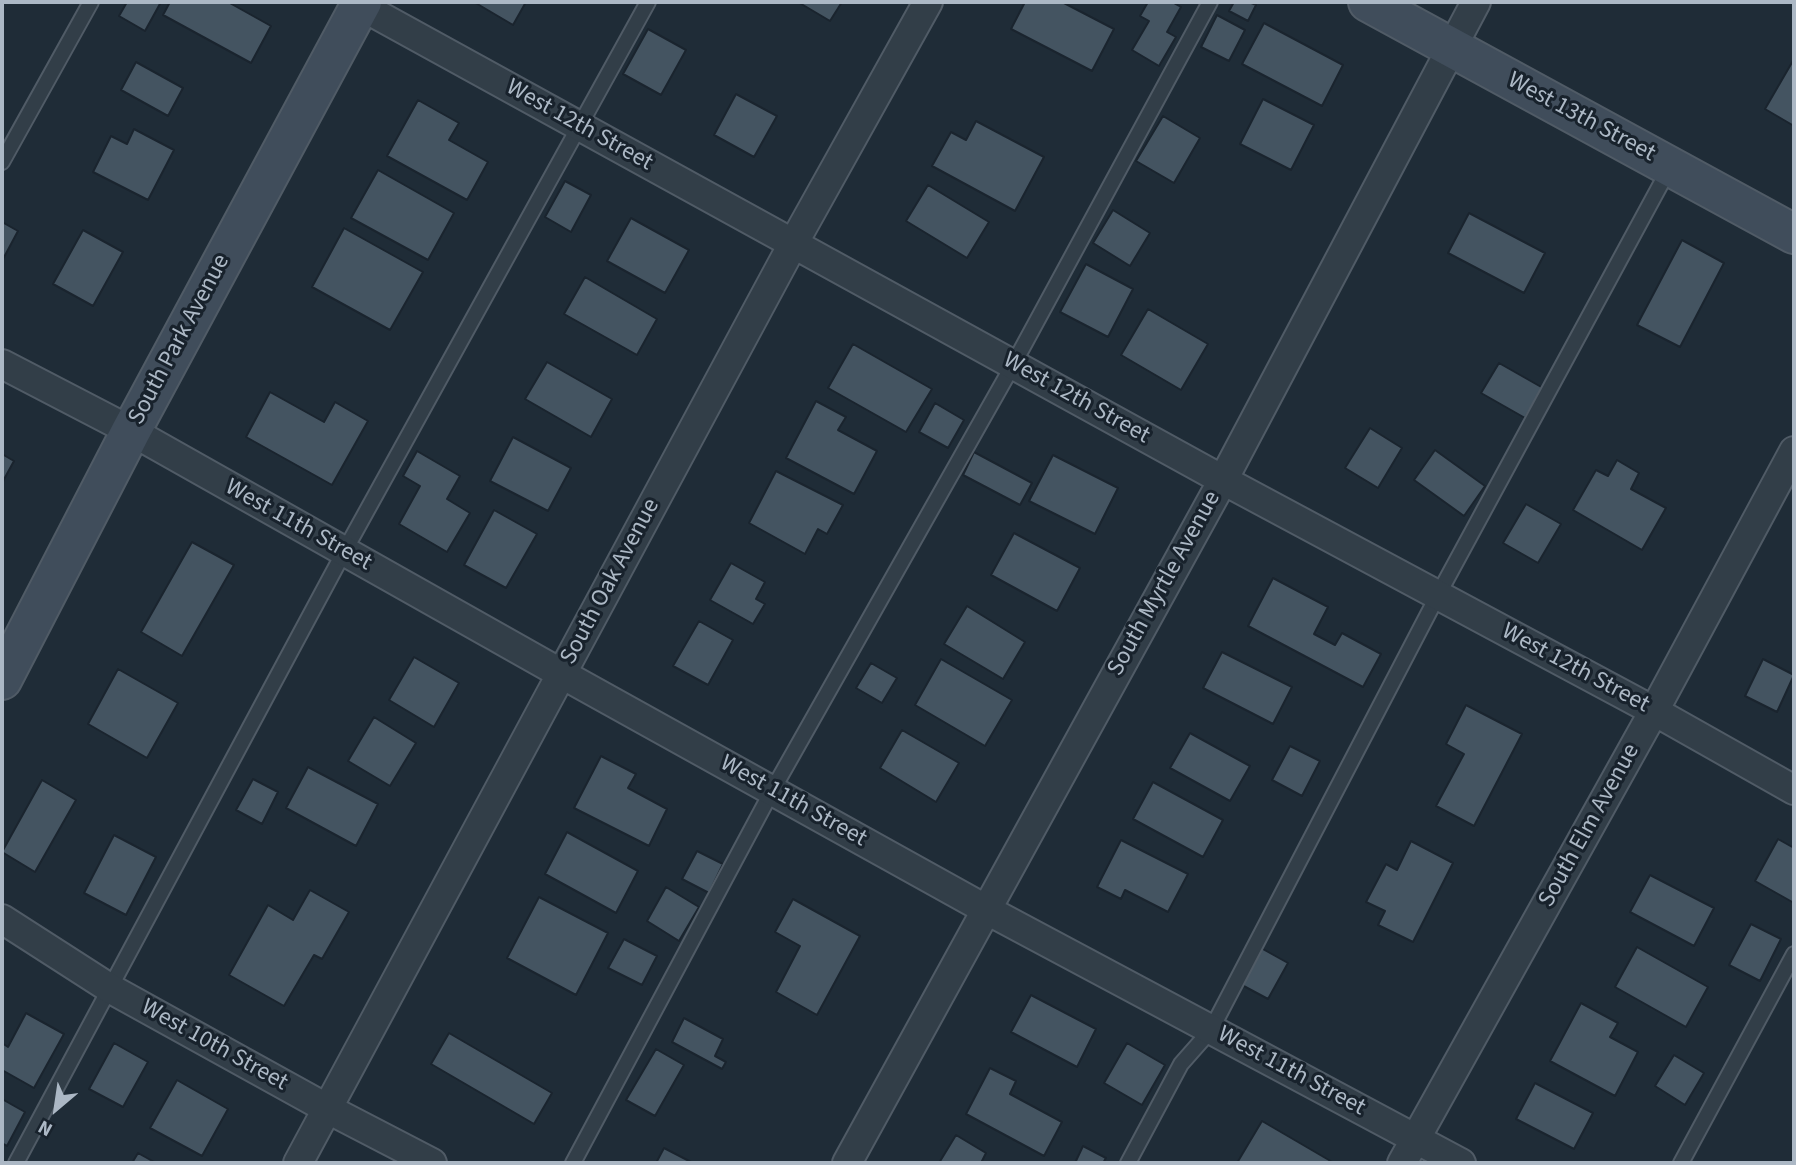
<!DOCTYPE html>
<html>
<head>
<meta charset="utf-8">
<style>
  body { margin:0 }
  #map { position:relative; width:1796px; height:1165px; overflow:hidden; background:#1f2c37; font-family:"Source Sans 3",sans-serif }
  canvas { display:block }
  .frame { position:absolute; inset:0; border:4px solid #acb8c5; pointer-events:none }
  .north { position:absolute; left:21px; top:1074px; width:70px; height:70px; -webkit-text-stroke:5px #18222c; paint-order:stroke; rotate:209deg; font-size:19px; font-weight:700; line-height:28px; text-align:center; color:#acb8c5 }
  .north::after { content:''; display:block; margin:auto; width:24px; height:32px; background:#acb8c5; clip-path:polygon(50% 0,100% 100%,50% 72%,0 100%) }
</style>
</head>
<body>
<div id="map">
<canvas width="1796" height="1165"></canvas>
<div class="frame"></div>
<div class="north">N</div>
</div>
<script>
const ctx = document.querySelector('canvas').getContext('2d');
ctx.lineJoin = 'round';
function fillPath(path, color) { ctx.fillStyle = color; ctx.fill(path, 'evenodd'); }
const shape = rows => new Path2D(rows.map(r => 'M' + r).join(''));
function trace(path, color, width, dash) { ctx.strokeStyle = color; ctx.lineWidth = width; ctx.lineCap = dash ? 'butt' : 'round'; ctx.setLineDash(dash || []); ctx.stroke(path); }
function write(font, color, halo, rows, align = 'center') {
  ctx.font = font + ' "Source Sans 3",sans-serif'; ctx.lineWidth = 6; ctx.setLineDash([]); ctx.textBaseline = 'middle'; ctx.strokeStyle = halo; ctx.fillStyle = color; for (const [text, x, y, turn = 0] of rows) {
    ctx.save(); ctx.translate(x, y); ctx.rotate((+turn || 0) * Math.PI / 180); ctx.textAlign = isNaN(turn) ? turn : align; if (halo) ctx.strokeText(text, 0, 0); ctx.fillText(text, 0, 0); ctx.restore();
  }
}
const building = shape([
  [127,2,161,2,145,31,119,16,127,2],
  [170,2,228,2,271,26,251,63,163,15,170,2],
  [474,2,526,2,513,25,474,2],
  [798,2,842,2,830,21,798,2],
  [1025,2,1062,2,1114,29,1092,71,1011,29,1025,2],
  [1148,2,1172,2,1181,7,1167,32,1176,37,1159,66,1132,50,1149,21,1140,16,1148,2],
  [1234,2,1249,2,1256,5,1248,21,1229,11,1234,2],
  [1217,15,1245,30,1229,61,1201,47,1217,15],
  [1264,23,1343,65,1322,106,1242,64,1264,23],
  [648,29,686,50,661,95,623,74,648,29],
  [1794,59,1794,126,1765,109,1794,59],
  [136,62,183,88,168,116,121,90,136,62],
  [736,94,777,116,754,157,714,135,736,94],
  [1263,99,1314,125,1291,170,1240,144,1263,99],
  [418,100,459,123,449,140,488,162,467,200,387,156,418,100],
  [1163,116,1200,138,1174,183,1136,161,1163,116],
  [976,121,1044,157,1015,211,932,166,951,132,966,140,976,121],
  [134,129,174,150,148,200,93,172,111,136,127,144,134,129],
  [378,170,454,213,428,260,351,218,378,170],
  [565,181,591,195,571,232,545,217,565,181],
  [928,185,989,222,967,258,906,221,928,185],
  [1113,210,1150,233,1130,266,1093,243,1113,210],
  [1469,213,1545,253,1524,293,1448,253,1469,213],
  [631,218,689,250,665,293,607,261,631,218],
  [2,222,18,231,2,261,2,222],
  [344,228,423,272,390,330,312,287,344,228],
  [83,230,123,252,93,306,53,284,83,230],
  [1682,240,1724,263,1680,347,1637,325,1682,240],
  [1086,264,1133,289,1108,337,1060,312,1086,264],
  [585,277,657,319,637,355,564,314,585,277],
  [1148,309,1208,344,1181,390,1121,355,1148,309],
  [853,344,932,389,906,432,828,388,853,344],
  [547,362,612,399,591,437,525,399,547,362],
  [1499,363,1543,388,1525,418,1481,393,1499,363],
  [270,392,324,422,335,402,368,421,332,485,246,437,270,392],
  [816,401,846,417,838,430,877,451,854,494,786,458,816,401],
  [935,403,964,420,948,448,919,432,935,403],
  [1370,428,1402,448,1378,488,1345,468,1370,428],
  [513,437,571,468,548,511,490,481,513,437],
  [1435,450,1485,486,1464,516,1414,480,1435,450],
  [417,451,460,476,447,499,470,513,447,552,399,524,420,486,403,476,417,451],
  [974,452,1032,483,1020,505,963,475,974,452],
  [2,454,14,461,2,483,2,454],
  [1053,455,1118,488,1095,534,1029,501,1053,455],
  [1617,460,1639,473,1631,489,1666,508,1642,550,1573,510,1596,470,1608,476,1617,460],
  [776,471,843,505,827,534,818,529,805,554,749,523,776,471],
  [1526,504,1561,524,1538,563,1503,543,1526,504],
  [494,510,537,534,506,588,464,565,494,510],
  [1014,533,1080,568,1057,611,991,575,1014,533],
  [192,542,234,565,182,656,141,632,192,542],
  [731,563,765,582,756,599,765,604,753,624,710,600,731,563],
  [1273,578,1328,607,1314,634,1335,645,1342,633,1381,654,1363,687,1248,626,1273,578],
  [967,606,1025,642,1003,679,944,644,967,606],
  [699,621,733,640,708,685,673,666,699,621],
  [1222,652,1292,687,1273,724,1203,688,1222,652],
  [414,657,459,683,434,727,389,700,414,657],
  [941,659,1012,700,985,746,915,705,941,659],
  [1763,659,1794,675,1777,712,1745,696,1763,659],
  [871,663,897,678,882,703,856,688,871,663],
  [118,669,178,703,147,758,88,724,118,669],
  [1466,705,1522,734,1474,826,1436,806,1464,754,1446,744,1466,705],
  [374,717,416,743,390,786,348,761,374,717],
  [902,730,959,763,936,802,880,768,902,730],
  [1190,733,1250,766,1230,801,1170,768,1190,733],
  [1290,746,1320,761,1302,796,1272,780,1290,746],
  [601,756,636,774,628,788,667,809,649,846,574,808,601,756],
  [308,767,378,804,356,846,286,808,308,767],
  [253,779,278,792,262,824,236,810,253,779],
  [42,780,76,800,35,872,2,852,42,780],
  [1153,782,1223,820,1203,857,1133,819,1153,782],
  [567,832,638,871,616,913,545,874,567,832],
  [114,835,156,857,126,915,84,893,114,835],
  [1778,839,1794,848,1794,903,1755,881,1778,839],
  [1121,840,1188,874,1168,912,1125,890,1121,899,1097,887,1121,840],
  [1411,841,1453,863,1413,942,1378,925,1385,911,1366,902,1386,864,1397,870,1411,841],
  [697,851,723,864,709,893,682,879,697,851],
  [1650,875,1714,908,1694,946,1630,912,1650,875],
  [666,887,699,907,679,941,647,921,666,887],
  [310,890,349,912,322,959,314,955,284,1006,229,975,268,905,293,920,310,890],
  [539,897,608,933,576,995,507,958,539,897],
  [793,899,860,936,817,1015,776,992,800,946,775,932,793,899],
  [1751,924,1781,939,1760,981,1729,965,1751,924],
  [624,939,657,956,642,985,608,968,624,939],
  [1637,947,1708,987,1686,1027,1615,987,1637,947],
  [1261,948,1288,963,1268,999,1240,984,1261,948],
  [1031,995,1096,1029,1077,1067,1011,1032,1031,995],
  [1581,1003,1618,1023,1610,1037,1638,1052,1615,1096,1550,1061,1581,1003],
  [26,1013,64,1034,34,1088,2,1070,2,1043,8,1047,26,1013],
  [684,1018,723,1039,715,1056,726,1062,722,1069,672,1042,684,1018],
  [449,1033,552,1093,534,1124,431,1064,449,1033],
  [114,1043,148,1062,123,1107,89,1089,114,1043],
  [1127,1043,1165,1065,1142,1105,1104,1083,1127,1043],
  [656,1049,684,1065,655,1116,626,1100,656,1049],
  [1674,1055,1704,1073,1685,1105,1655,1086,1674,1055],
  [990,1068,1016,1081,1010,1094,1062,1122,1044,1156,966,1114,990,1068],
  [177,1080,228,1109,202,1156,150,1128,177,1080],
  [1535,1083,1593,1113,1574,1149,1516,1119,1535,1083],
  [2,1099,25,1112,7,1146,2,1143,2,1099],
  [1262,1121,1334,1163,1237,1163,1262,1121],
  [956,1135,986,1153,981,1163,939,1163,956,1135],
  [1083,1146,1106,1158,1103,1163,1075,1163,1083,1146],
  [664,1148,693,1163,656,1163,664,1148],
  [138,1153,156,1163,132,1163,138,1153]
]);
fillPath(building, '#445461');
trace(building, '#1a242e', 2);
const lane = shape([
  [2,162,91,2],
  [16,1163,344,552,648,2],
  [573,1163,772,791,1013,365,1210,2],
  [1128,1163,1181,1064,1211,1030,1438,595,1669,169],
  [1681,1163,1794,954]
]);
const street = shape([
  [354,2,1223,480,1654,711,1794,790],
  [2,364,131,431,562,674,987,910,1461,1163],
  [2,919,111,989,328,1109,432,1163],
  [298,1163,793,244,928,2],
  [847,1163,1223,480,1476,2],
  [1402,1163,1654,711,1794,451]
]);
const secondary = shape([
  [1368,2,1794,234],
  [2,680,131,431,362,2]
]);
trace(lane, '#505b66', 18);
trace(street, '#505b66', 32);
trace(secondary, '#505b66', 42);
trace(lane, '#323e48', 14);
trace(street, '#323e48', 28);
trace(secondary, '#404d5b', 38);
write('24px', '#acb8c5', '#18222c', [
  ["West 13th Street",1581,118,28],
  ["West 12th Street",579,126,29],
  ["South Park Avenue",180,340,-62],
  ["West 12th Street",1076,399,29],
  ["West 11th Street",298,526,29],
  ["South Oak Avenue",611,582,-62],
  ["South Myrtle Avenue",1165,584,-61],
  ["West 12th Street",1575,669,28],
  ["West 11th Street",793,802,29],
  ["South Elm Avenue",1590,826,-61],
  ["West 10th Street",214,1046,29],
  ["West 11th Street",1291,1072,28]
]);
</script>
</body>
</html>
